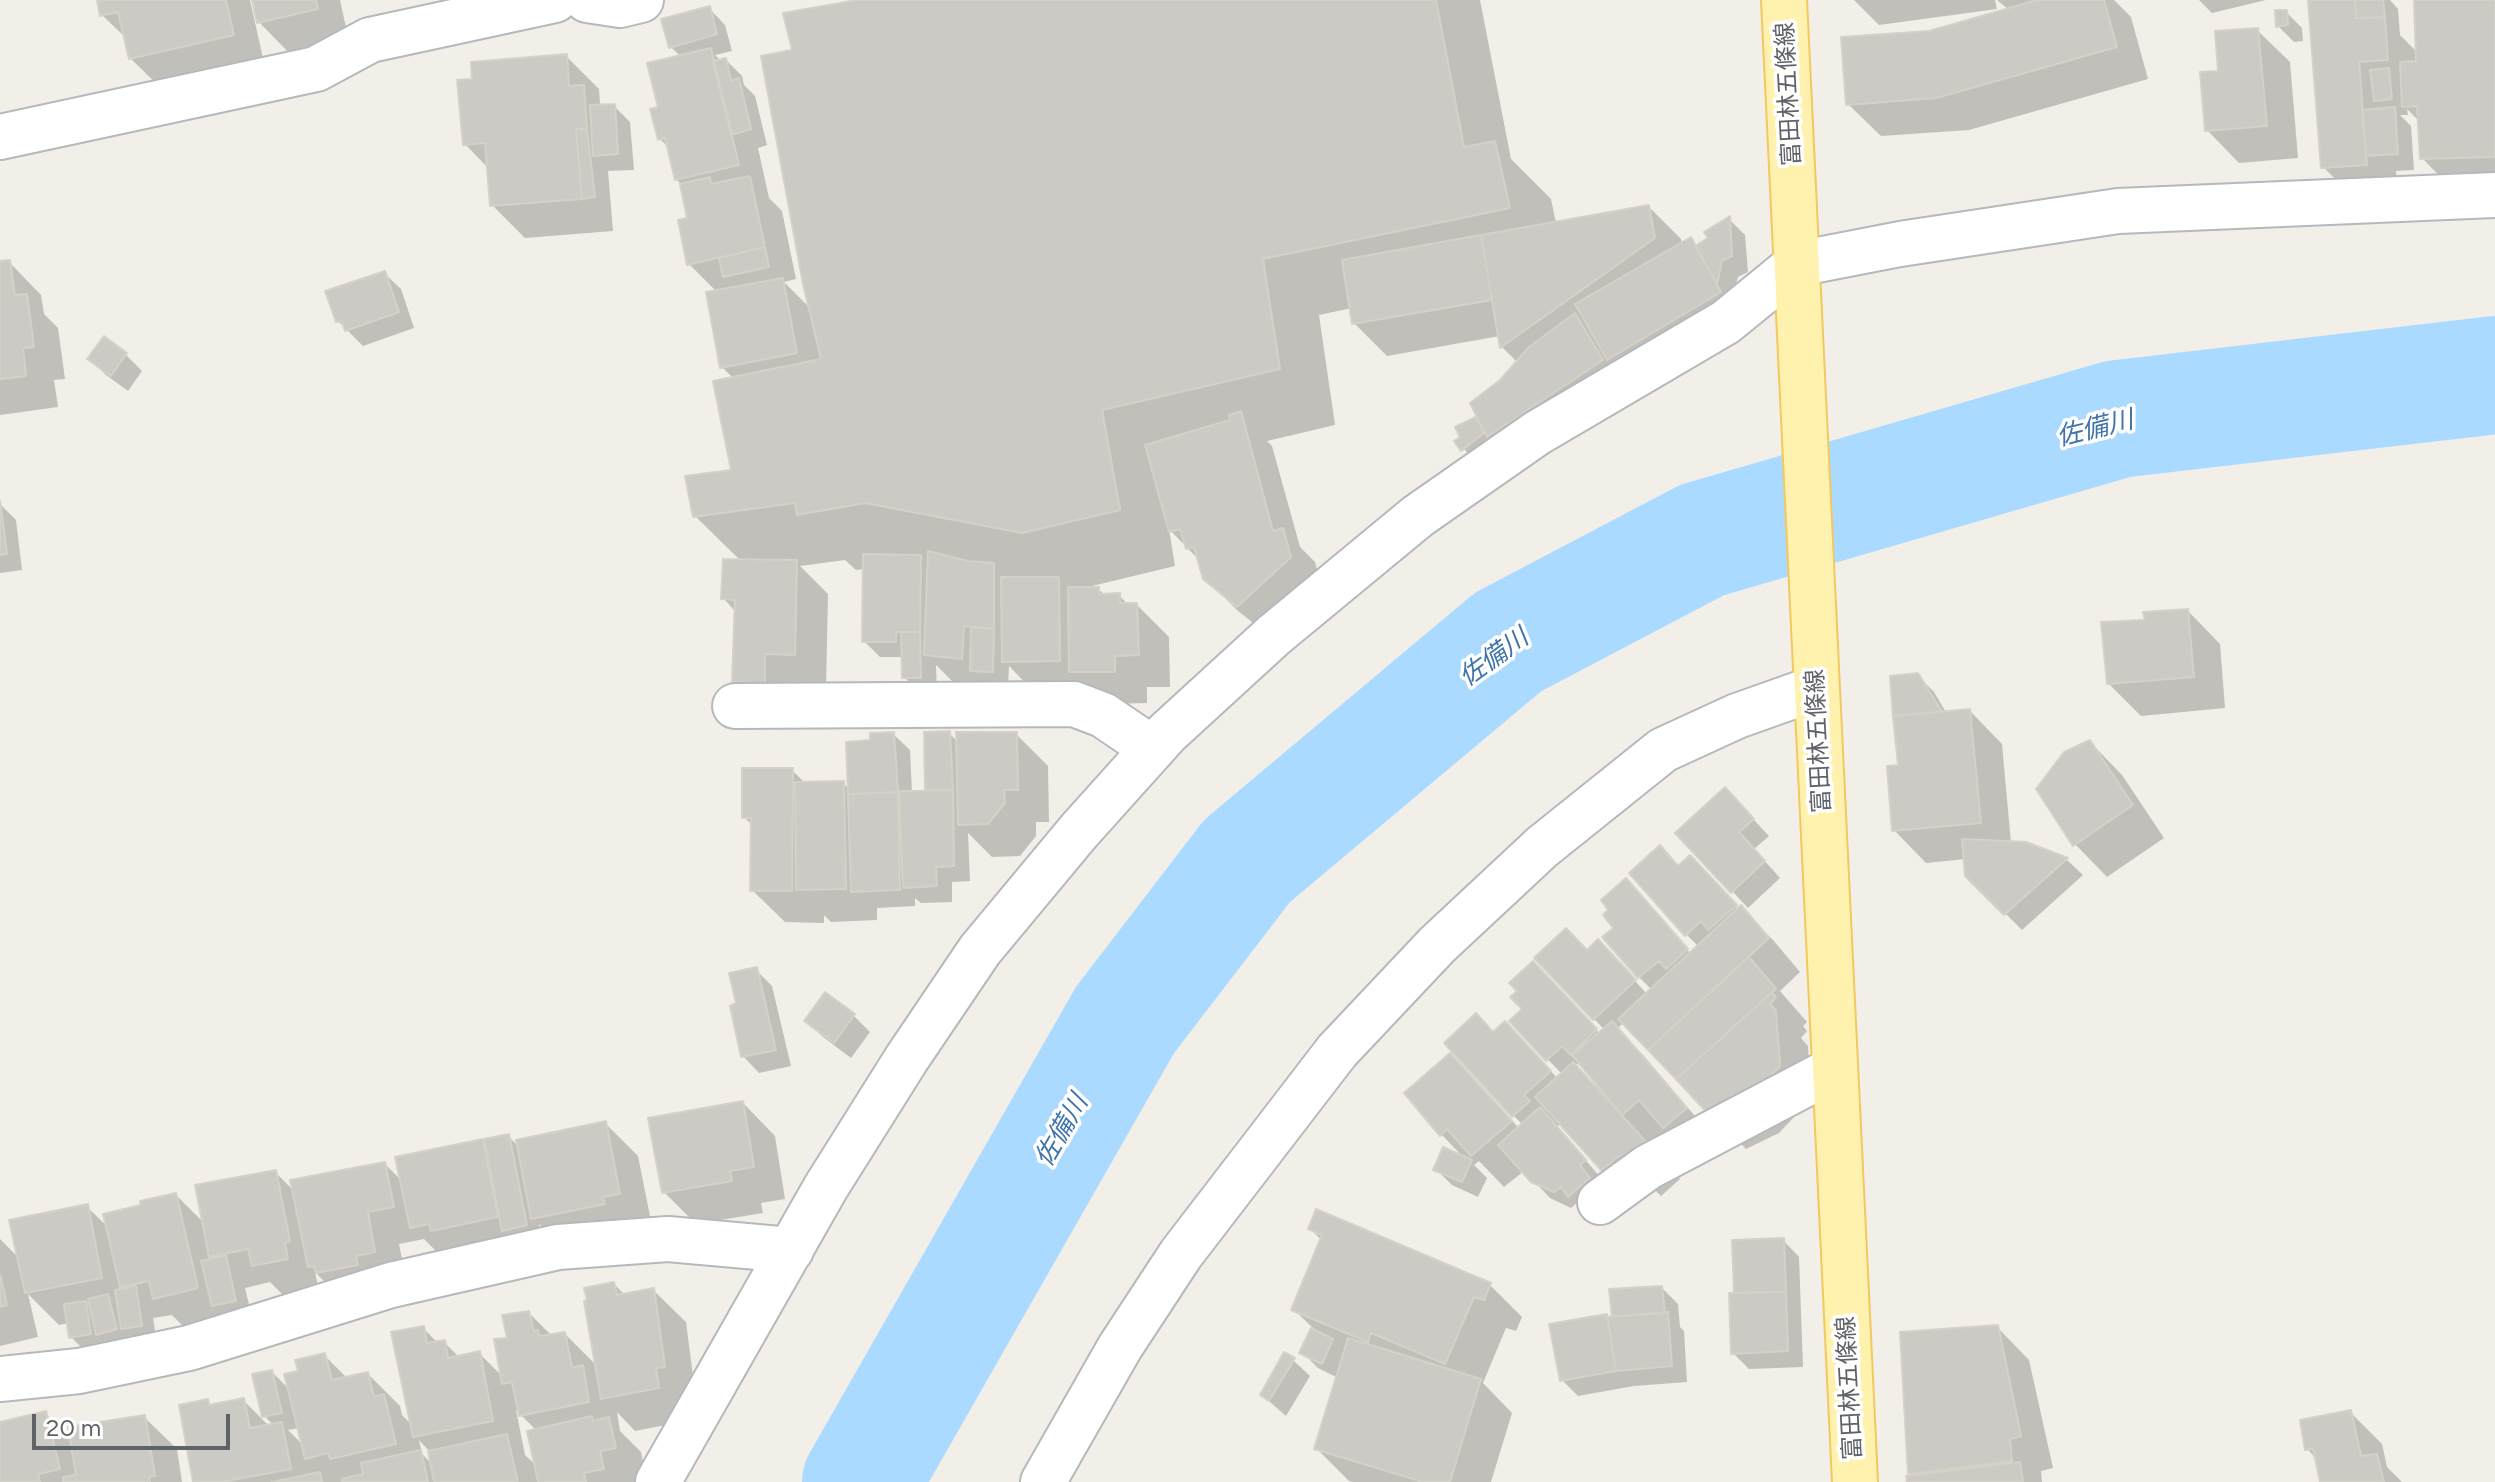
<!DOCTYPE html>
<html>
<head>
<meta charset="utf-8">
<style>
  body { margin:0 }
  #map { position:relative; width:2495px; height:1482px; overflow:hidden; background:#f1efe8; font-family:Figtree,sans-serif }
  canvas { display:block }
  .scale { position:absolute; left:32px; top:1414px; width:198px; height:36px; box-sizing:border-box; border:4px solid #5f6368; border-top:0; padding-left:10px; font-size:24px; line-height:28px; white-space:nowrap; color:#5f6368; -webkit-text-stroke:6px #fff; paint-order:stroke }
</style>
</head>
<body>
<div id="map">
<canvas width="2495" height="1482"></canvas>
<div class="scale">20 m</div>
</div>
<script>
const ctx = document.querySelector('canvas').getContext('2d');
ctx.lineJoin = 'round';
function fillPath(path, color) { ctx.fillStyle = color; ctx.fill(path, 'evenodd'); }
const shape = rows => new Path2D(rows.map(r => 'M' + r).join(''));
function trace(path, color, width, dash) { ctx.strokeStyle = color; ctx.lineWidth = width; ctx.lineCap = dash ? 'butt' : 'round'; ctx.setLineDash(dash || []); ctx.stroke(path); }
function write(font, color, halo, rows, align = 'center') {
  ctx.font = font + ' Figtree,"Noto Sans JP",sans-serif'; ctx.lineWidth = 7; ctx.setLineDash([]); ctx.textBaseline = 'middle'; ctx.strokeStyle = halo; ctx.fillStyle = color; for (const [text, x, y, turn = 0] of rows) {
    ctx.save(); ctx.translate(x, y); ctx.rotate((+turn || 0) * Math.PI / 180); ctx.textAlign = isNaN(turn) ? turn : align; if (halo) ctx.strokeText(text, 0, 0); ctx.fillText(text, 0, 0); ctx.restore();
  }
}
fillPath(shape([
  [99,0,250,0,265,67,163,90,130,58,126,38,102,15],
  [254,0,340,0,349,41,291,55,259,22],
  [867,0,1480,0,1511,159,1551,199,1556,223,1649,207,1681,239,1682,245,1691,240,1698,247,1711,238,1729,219,1745,235,1748,272,1738,277,1734,293,1479,466,1457,441,1475,420,1484,429,1502,381,1518,363,1502,347,1500,336,1387,356,1354,323,1352,308,1319,315,1335,425,1267,441,1272,446,1300,547,1315,562,1322,590,1271,637,1238,611,1205,578,1200,561,1169,529,1175,566,1088,587,1098,589,1106,596,1119,595,1128,605,1137,605,1169,637,1170,687,1147,687,1147,703,1103,704,1036,694,1009,666,1008,687,958,687,936,665,937,694,920,693,904,677,903,657,880,657,864,641,865,569,856,570,845,560,800,566,828,594,826,687,766,714,734,682,736,612,723,598,741,561,695,516,733,471,734,379,722,367,717,292,689,264,690,220,682,185,676,179,669,148,660,139,660,109,681,57,671,47,709,8,725,25,732,51,715,55,721,61,726,60,742,76,744,85,755,96,767,145,758,148,769,198,782,211,796,279,784,282,811,309,794,52],
  [1854,0,1995,0,1997,9,1879,25],
  [1997,0,2114,0,2131,17,2148,79,1969,130,1881,136,1848,104,1930,33,2009,10],
  [2199,0,2266,0,2212,13],
  [2310,0,2390,0,2398,9,2400,35,2417,52,2416,0,2495,0,2495,203,2467,204,2422,158,2420,122,2407,109,2408,115,2400,115,2411,126,2414,170,2396,171,2398,196,2356,199,2323,167],
  [2286,12,2302,28,2303,41,2294,42,2278,26],
  [2257,30,2290,62,2298,158,2239,163,2207,130,2220,73],
  [566,56,599,89,600,104,602,106,614,106,630,122,634,170,608,171,613,231,525,238,492,205,489,169,465,144,474,81],
  [9,262,41,295,44,314,58,328,65,379,54,380,58,407,0,415,0,263],
  [384,273,401,289,414,328,363,346,338,321],
  [126,355,142,371,128,391,106,375,89,359],
  [0,504,16,520,22,570,0,573],
  [2188,611,2220,644,2225,708,2141,716,2108,683],
  [1917,675,1934,692,1947,714,1970,711,2002,744,2011,843,2026,844,2067,860,2083,875,2022,930,1967,875,1966,859,1926,863,1894,830,1900,767],
  [949,733,958,742,1016,734,1048,766,1049,822,1036,822,1036,836,1020,856,992,857,968,833,970,881,952,882,952,902,921,903,915,898,915,906,877,908,877,920,831,922,824,915,824,923,785,922,752,890,753,826,744,817,792,770,806,784,843,783,849,789,872,742,893,734,910,750,912,793,927,792,926,734],
  [2090,742,2122,775,2164,838,2107,877,2075,844],
  [1741,806,1769,836,1754,849,1780,878,1748,908,1678,833],
  [1679,867,1706,873,1739,910,1741,908,1773,940,1800,972,1780,991,1807,1022,1803,1026,1807,1031,1801,1038,1808,1046,1811,1099,1779,1133,1746,1149,1624,1022,1617,1029,1644,1056,1717,1142,1652,1148,1680,1179,1661,1196,1652,1187,1636,1202,1561,1123,1557,1127,1601,1178,1586,1212,1577,1203,1571,1208,1550,1198,1524,1171,1504,1187,1479,1161,1474,1165,1487,1178,1478,1197,1452,1185,1436,1169,1465,1159,1441,1134,1450,1055,1519,1128,1523,1125,1513,1115,1494,1034,1537,1056,1558,1079,1562,1074,1511,1022,1549,980,1600,1034,1605,1030,1594,1019,1587,952,1614,958,1647,994,1652,990,1639,977,1642,897,1691,954,1699,947,1686,934],
  [1580,1061,1605,1092,1603,1094,1575,1066],
  [756,970,772,986,791,1066,759,1073,743,1056],
  [825,995,854,1016,870,1032,851,1058,823,1037,806,1020],
  [743,1103,775,1136,785,1199,761,1203,763,1213,696,1224,664,1192],
  [605,1123,638,1156,652,1226,566,1250,539,1224,542,1241,444,1259,424,1239,399,1244,407,1284,342,1299,315,1272,319,1291,286,1298,270,1282,245,1288,252,1317,187,1330,172,1315,153,1318,157,1342,139,1345,129,1335,132,1346,115,1350,104,1340,106,1350,87,1353,71,1337,69,1323,59,1325,28,1294,38,1337,0,1346,0,1239,19,1258,87,1207,109,1228,176,1195,205,1224,275,1172,295,1192,385,1164,402,1181,482,1141,488,1146,508,1136,519,1147],
  [1310,1228,1490,1285,1522,1317,1516,1331,1506,1328,1483,1383,1512,1413,1491,1482,1353,1482,1349,1481,1316,1448,1338,1378,1318,1368,1302,1352,1313,1328,1293,1309,1322,1241],
  [1783,1240,1799,1257,1803,1367,1749,1369,1733,1353],
  [614,1284,625,1295,653,1290,686,1322,696,1399,691,1420,635,1431,617,1412,620,1431,641,1452,647,1480,635,1482,195,1482,207,1402,212,1406,243,1400,269,1426,274,1425,264,1416,272,1372,291,1391,301,1372,324,1355,348,1379,368,1374,400,1406,402,1415,412,1425,423,1328,438,1343,444,1342,459,1357,479,1353,503,1377,510,1339,529,1313,552,1336,565,1334,597,1366],
  [516,1410,537,1431,537,1466,525,1455],
  [300,1428,304,1446,288,1430],
  [419,1440,430,1452,433,1465,422,1454],
  [1662,1288,1678,1304,1680,1327,1684,1331,1687,1382,1634,1386,1578,1396,1562,1380,1609,1319],
  [1997,1327,2029,1360,2053,1468,2041,1471,2042,1482,1909,1482,1914,1477,1910,1473],
  [1293,1360,1310,1376,1286,1416,1262,1395],
  [2350,1412,2382,1444,2387,1467,2402,1482,2322,1482,2317,1459,2307,1449],
  [46,1414,72,1440,144,1417,177,1449,182,1482,0,1482,0,1424]
]), '#0003');
trace(shape([
  [861,1482,1125,1020,1247,861,1508,642,1702,540,2118,419,2495,375]
]), '#aadaff', 118);
const building = shape([
  [97,0,226,0,234,35,129,59,118,12,100,16,97,0],
  [252,0,316,0,318,9,257,23,252,0],
  [857,0,1436,0,1464,147,1495,141,1510,208,1263,259,1280,369,1102,410,1120,510,1022,533,865,503,797,515,795,503,693,517,685,476,731,470,713,381,821,359,803,284,761,56,792,50,783,13,857,0],
  [2037,0,2104,0,2117,47,1936,98,1846,105,1841,37,1929,31,2037,0],
  [2308,0,2355,0,2356,18,2385,17,2388,60,2359,62,2367,165,2321,168,2308,0],
  [2355,0,2383,0,2385,17,2356,18,2355,0],
  [2414,0,2495,0,2495,157,2420,159,2417,106,2402,107,2400,62,2416,61,2414,0],
  [710,6,717,34,669,48,661,19,710,6],
  [2275,10,2287,10,2288,25,2276,27,2275,10],
  [2258,28,2267,126,2205,131,2200,72,2218,71,2215,31,2258,28],
  [711,48,739,165,675,180,665,138,658,140,650,109,658,107,647,63,711,48],
  [567,54,569,86,584,85,587,129,576,129,582,199,490,206,485,143,463,145,457,80,472,79,471,62,567,54],
  [726,58,731,81,739,78,751,129,731,135,713,61,726,58],
  [2389,68,2392,99,2374,101,2370,70,2389,68],
  [615,104,618,154,593,156,590,105,615,104],
  [2395,107,2398,154,2366,156,2362,110,2395,107],
  [576,129,587,129,595,197,582,199,576,129],
  [750,176,765,247,687,265,678,220,687,218,680,184,710,177,711,184,750,176],
  [1649,205,1655,238,1500,348,1481,235,1649,205],
  [1730,216,1732,256,1722,261,1717,284,1695,246,1708,238,1704,232,1730,216],
  [1481,235,1492,300,1352,324,1342,260,1481,235],
  [1691,237,1721,292,1607,360,1575,304,1691,237],
  [765,247,769,267,723,277,719,258,765,247],
  [10,260,15,295,27,294,34,347,23,348,26,376,0,379,0,261,10,260],
  [385,271,399,312,345,331,342,321,336,322,325,291,385,271],
  [783,278,797,353,720,368,706,292,783,278],
  [1575,313,1603,360,1487,437,1470,403,1500,380,1529,347,1575,313],
  [104,336,127,353,111,376,87,359,104,336],
  [1241,411,1273,531,1283,528,1291,557,1237,607,1203,579,1194,547,1186,549,1180,529,1169,532,1145,445,1230,420,1229,415,1241,411],
  [1476,417,1484,433,1461,451,1454,441,1460,437,1455,427,1476,417],
  [0,501,7,554,0,555,0,501],
  [928,551,968,561,994,563,994,629,964,626,962,659,924,655,928,551],
  [863,554,921,555,920,632,896,632,896,642,862,642,863,554],
  [723,559,797,560,795,655,765,654,765,684,732,682,735,600,721,599,723,559],
  [1001,577,1059,577,1060,661,1002,662,1001,577],
  [1068,587,1099,587,1099,594,1120,593,1120,603,1137,603,1139,655,1115,656,1115,672,1069,672,1068,587],
  [2188,609,2194,677,2107,684,2101,622,2145,620,2143,612,2188,609],
  [971,627,994,629,993,672,970,671,971,627],
  [901,632,920,632,921,678,902,678,901,632],
  [1918,673,1942,712,1893,716,1890,676,1918,673],
  [1970,709,1981,823,1892,831,1887,766,1898,765,1893,716,1970,709],
  [950,731,953,790,925,790,924,732,950,731],
  [894,732,898,792,848,794,846,742,870,740,870,733,894,732],
  [956,732,1017,732,1018,790,1004,790,1005,803,988,824,958,825,956,732],
  [2090,740,2133,805,2073,846,2036,789,2064,752,2090,740],
  [742,768,793,768,792,891,750,891,751,818,742,818,742,768],
  [844,781,846,889,796,890,795,782,844,781],
  [1725,787,1754,819,1739,832,1765,861,1731,893,1675,833,1725,787],
  [953,790,954,866,936,867,937,886,903,888,899,791,953,790],
  [898,792,900,890,851,892,848,794,898,792],
  [1962,839,2026,842,2068,858,2004,915,1965,876,1962,839],
  [1660,845,1678,866,1690,855,1737,905,1708,930,1701,921,1685,936,1629,873,1660,845],
  [1626,878,1688,949,1666,969,1659,961,1638,978,1602,937,1613,928,1603,915,1608,910,1601,900,1626,878],
  [1741,905,1769,938,1648,1050,1618,1019,1741,905],
  [1566,928,1587,950,1598,939,1636,980,1593,1020,1534,958,1566,928],
  [1749,957,1776,989,1676,1079,1648,1050,1749,957],
  [1533,961,1597,1029,1571,1055,1562,1046,1546,1061,1509,1021,1522,1009,1510,997,1517,991,1509,983,1533,961],
  [757,967,776,1050,741,1057,730,1006,736,1003,729,973,757,967],
  [825,992,855,1014,834,1043,804,1021,825,992],
  [1772,992,1776,997,1770,1004,1776,1011,1780,1066,1747,1101,1712,1118,1676,1079,1772,992],
  [1476,1013,1493,1032,1505,1021,1551,1071,1524,1095,1530,1101,1512,1117,1444,1043,1476,1013],
  [1612,1021,1687,1108,1663,1128,1639,1100,1622,1115,1572,1055,1612,1021],
  [1450,1053,1512,1121,1471,1156,1447,1129,1440,1136,1404,1093,1450,1053],
  [1573,1062,1650,1146,1628,1165,1618,1156,1602,1171,1535,1097,1573,1062],
  [743,1101,754,1167,730,1171,732,1181,662,1193,648,1118,743,1101],
  [1540,1107,1586,1160,1580,1165,1590,1178,1568,1197,1561,1187,1554,1192,1531,1182,1498,1145,1540,1107],
  [606,1121,620,1194,603,1197,605,1204,531,1219,516,1140,606,1121],
  [509,1134,527,1225,502,1231,484,1139,509,1134],
  [483,1139,498,1217,431,1231,429,1224,410,1228,395,1157,483,1139],
  [1443,1147,1472,1160,1462,1182,1433,1170,1443,1147],
  [385,1162,394,1207,368,1212,375,1252,356,1256,358,1265,316,1273,314,1266,308,1267,290,1180,385,1162],
  [276,1170,290,1241,285,1243,288,1259,252,1266,248,1249,209,1257,195,1185,276,1170],
  [176,1193,198,1288,153,1299,149,1281,120,1287,103,1214,141,1205,140,1201,176,1193],
  [88,1204,102,1278,25,1293,9,1220,88,1204],
  [1316,1209,1491,1283,1484,1300,1474,1297,1445,1364,1371,1333,1368,1342,1291,1310,1322,1235,1308,1229,1316,1209],
  [1784,1238,1786,1292,1734,1293,1732,1240,1784,1238],
  [226,1255,236,1301,212,1306,201,1261,226,1255],
  [0,1274,7,1305,0,1307,0,1274],
  [614,1282,617,1295,654,1288,665,1367,656,1368,659,1388,601,1399,584,1301,587,1300,584,1288,614,1282],
  [136,1286,142,1326,121,1329,115,1290,136,1286],
  [1662,1286,1665,1313,1612,1317,1609,1289,1662,1286],
  [1786,1292,1788,1351,1731,1354,1729,1293,1786,1292],
  [108,1294,117,1329,96,1335,88,1299,108,1294],
  [86,1301,91,1334,69,1338,64,1304,86,1301],
  [529,1311,534,1331,538,1330,539,1336,565,1332,572,1368,583,1365,589,1402,519,1416,512,1382,502,1384,494,1339,507,1338,502,1315,529,1311],
  [1668,1312,1672,1366,1616,1371,1607,1317,1668,1312],
  [1607,1314,1616,1371,1560,1381,1549,1324,1607,1314],
  [1998,1325,2021,1436,2010,1439,2012,1461,1908,1474,1900,1332,1998,1325],
  [424,1326,427,1343,445,1340,448,1358,480,1351,493,1421,413,1437,391,1332,424,1326],
  [1311,1328,1333,1339,1322,1364,1299,1353,1311,1328],
  [1348,1338,1481,1379,1450,1482,1423,1482,1314,1449,1348,1338],
  [1284,1352,1295,1358,1269,1401,1260,1395,1284,1352],
  [325,1353,332,1380,368,1372,374,1397,384,1394,396,1444,330,1459,328,1453,305,1459,284,1374,298,1371,295,1360,325,1353],
  [272,1370,282,1413,262,1417,252,1374,272,1370],
  [244,1398,250,1428,282,1422,291,1469,221,1482,193,1482,179,1405,208,1399,209,1405,244,1398],
  [2351,1410,2361,1456,2377,1454,2384,1482,2320,1482,2313,1449,2305,1450,2300,1420,2351,1410],
  [46,1411,60,1469,38,1474,40,1482,0,1482,0,1422,46,1411],
  [145,1415,155,1476,149,1477,150,1482,63,1482,63,1477,76,1475,68,1427,145,1415],
  [592,1416,593,1421,609,1417,616,1448,600,1451,604,1469,584,1473,586,1482,538,1482,527,1431,592,1416],
  [507,1434,518,1482,434,1482,428,1451,507,1434],
  [421,1450,428,1482,342,1482,342,1479,363,1474,361,1463,421,1450],
  [2020,1462,2023,1482,1907,1482,1906,1476,2020,1462],
  [320,1472,322,1482,272,1482,320,1472]
]);
fillPath(building, '#cccac5');
trace(building, '#d6d1c6', 2);
const minor = shape([
  [587,0,620,5,641,0],
  [0,137,316,69,370,40,555,0],
  [735,706,1074,704,1103,715,1153,749],
  [1600,1202,1648,1167,1834,1069],
  [0,1379,79,1371,189,1348,391,1285,558,1247,668,1239,791,1250],
  [658,1482,826,1187,907,1058,980,950,1079,831,1167,733,1274,635,1418,516,1537,433,1726,322,1797,264,1900,244,2118,211,2495,195],
  [1043,1482,1120,1347,1181,1254,1337,1051,1437,945,1542,847,1663,750,1737,716,1816,688]
]);
const major = shape([
  [1784,0,1855,1482]
]);
trace(minor, '#b5b8bc', 48);
trace(major, '#f2c960', 48);
trace(minor, '#fff', 44);
trace(major, '#fff2af', 44);
write('24px', '#5f6368', '#fff', [
  ["富田林五條線",1789,94,-93],
  ["富田林五條線",1819,741,-93],
  ["富田林五條線",1850,1388,-93]
]);
write('italic 26px', '#4174aa', '#fff', [
  ["佐備川",2095,429,-14],
  ["佐備川",1494,658,-36],
  ["佐備川",1062,1131,-60]
]);
</script>
</body>
</html>
